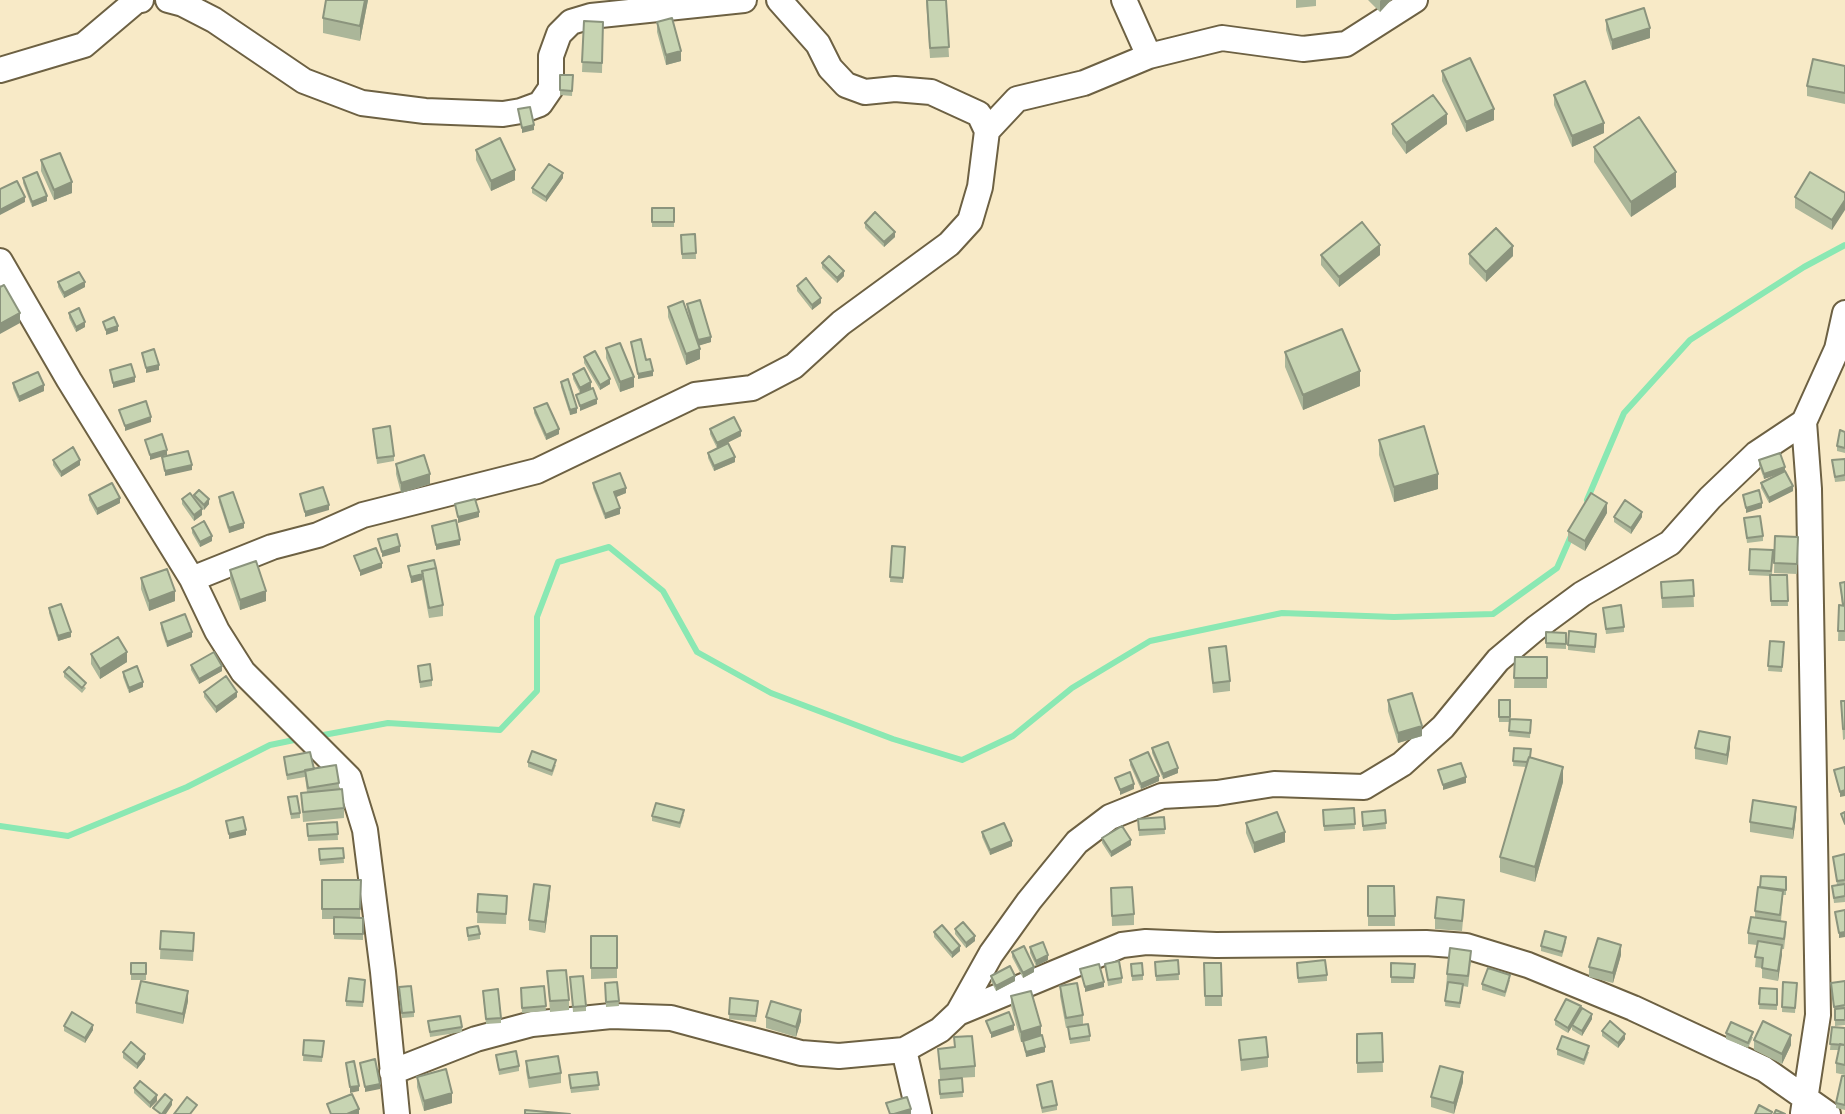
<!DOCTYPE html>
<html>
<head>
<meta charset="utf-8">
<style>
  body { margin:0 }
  canvas { display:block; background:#f8eac7 }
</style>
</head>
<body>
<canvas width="1845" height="1114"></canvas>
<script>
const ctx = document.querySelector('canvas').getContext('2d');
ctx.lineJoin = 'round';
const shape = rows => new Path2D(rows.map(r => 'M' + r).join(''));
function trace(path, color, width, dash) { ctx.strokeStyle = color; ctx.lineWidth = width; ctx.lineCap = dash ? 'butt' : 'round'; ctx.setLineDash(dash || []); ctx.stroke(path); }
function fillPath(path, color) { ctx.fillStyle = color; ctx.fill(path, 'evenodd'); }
trace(shape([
  [1587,500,1624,413,1690,340,1804,267,1845,245],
  [318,736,388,723,500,730,537,691,537,617,558,562,609,547,663,591,697,652,771,693,893,739,962,760,1013,736,1072,688,1150,641,1282,613,1394,617,1493,614,1557,568,1571,536],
  [0,826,68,836,187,787,270,745,299,739]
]), '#8ae8b3', 6);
const minor = shape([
  [168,0,183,4,214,20,304,81,362,103,425,111,503,114,521,111,540,104,551,88,551,56,559,34,571,22,591,16,744,0],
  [1124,0,1149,56],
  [0,70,84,45,136,1,141,0],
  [987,131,1017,99,1084,83,1149,56,1222,38,1303,49,1346,44,1415,0],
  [0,261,69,380,192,579,217,631,243,672,349,778,365,830,383,972,397,1114],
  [192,579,272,547,318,535,363,515,537,471,695,395,752,388,794,366,841,323,949,244,970,221,980,187,987,131,979,114,931,92,895,89,865,92,846,85,830,68,818,44,779,0],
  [958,1013,1122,945,1146,942,1216,945,1426,943,1466,946,1528,965,1633,1008,1764,1069,1828,1114],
  [904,1050,919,1114],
  [392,1072,476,1039,532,1024,611,1016,671,1018,801,1053,839,1056,904,1050,940,1030,958,1013,991,954,1029,901,1077,842,1110,817,1162,796,1217,793,1274,784,1364,787,1402,764,1443,727,1498,660,1536,628,1582,594,1670,543,1710,498,1756,454,1804,422],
  [1803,1113,1818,1015,1809,489,1804,422,1837,349,1845,313]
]);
trace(minor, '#6d6143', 28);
trace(minor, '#fff', 24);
fillPath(shape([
  [368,0,360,41,323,33,323,18],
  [926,0,946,0,949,57,930,58],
  [1296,0,1316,0,1316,6,1296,8],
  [1368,0,1391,0,1380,12],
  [1606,20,1650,38,1612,50,1606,30],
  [584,21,603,22,602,73,582,72],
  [657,22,681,61,666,65,657,32],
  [1845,66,1845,104,1807,96,1807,86],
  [1442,71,1494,120,1466,132,1442,81],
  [560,75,573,75,572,96,560,95],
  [1554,95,1604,133,1572,147,1554,105],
  [1392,124,1447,124,1406,154,1392,134],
  [1594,147,1676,187,1631,217,1594,162],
  [476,150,515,180,491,191,476,160],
  [41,160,72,193,54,200,41,171],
  [23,178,47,201,32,207,23,183],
  [563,178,546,202,532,193,532,188],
  [1845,193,1832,230,1795,208,1795,197],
  [652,208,674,208,674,227,652,227],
  [865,223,895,237,884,247,865,228],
  [695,234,696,259,682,259,681,235],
  [1469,254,1513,256,1486,282,1469,264],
  [1321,255,1380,255,1339,287,1321,265],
  [822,263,844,276,837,283,822,268],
  [58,282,85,287,64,298,58,287],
  [797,286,821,303,812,310,797,291],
  [687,304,711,342,699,345,700,359,686,365,668,317,668,307,695,334,687,309],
  [69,313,85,327,76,332,69,318],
  [606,348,634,387,620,392,606,358],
  [1285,352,1360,386,1303,410,1285,367],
  [584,357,610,384,600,390,584,363],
  [573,374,591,388,580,393,573,379],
  [561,382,577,413,570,415,561,387],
  [13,383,44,391,19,402,13,388],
  [534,408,559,434,546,440,534,413],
  [373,429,394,456,394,461,377,464],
  [710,429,741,436,717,448,710,434],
  [1845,432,1845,453,1837,451,1837,446],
  [1379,440,1438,489,1394,502,1379,455],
  [708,453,735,462,714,471,708,458],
  [1845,459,1845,481,1835,482,1832,460],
  [53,460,80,465,61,477,53,465],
  [1759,460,1785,471,1793,491,1769,503,1761,488,1761,483,1780,473,1764,479,1759,465],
  [396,464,430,484,401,493,396,474],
  [593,483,626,493,616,497,620,514,605,519,593,488],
  [89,495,120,503,97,515,89,500],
  [194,495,209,504,204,510,199,505,202,515,194,521,182,504,182,499,194,498],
  [219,497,244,528,229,533,219,502],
  [1607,513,1585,551,1568,541,1568,531],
  [1614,517,1642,517,1631,534,1614,522],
  [1744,518,1763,536,1763,541,1747,543],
  [192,528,212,541,200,547,192,533],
  [1775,536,1798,537,1797,574,1774,573],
  [892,546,905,547,903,583,890,582],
  [1750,549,1773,550,1772,575,1787,575,1788,606,1771,606,1770,576,1749,575],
  [434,560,443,605,443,616,429,618,422,580,411,583,408,566],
  [230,570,266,601,240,610,230,580],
  [141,578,175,601,149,611,141,589],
  [1693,580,1694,607,1662,608,1661,582],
  [1845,582,1845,641,1838,641,1839,605,1842,606,1840,583],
  [49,608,71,637,58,641,49,613],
  [1603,608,1624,627,1624,632,1606,634],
  [161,623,192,637,167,647,161,629],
  [1546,632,1566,633,1566,649,1546,648],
  [1596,634,1595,653,1568,650,1568,645],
  [1770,641,1784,642,1782,672,1768,671],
  [1209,648,1230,681,1230,691,1213,693],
  [91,654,127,662,100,679,91,664],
  [1515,657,1547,657,1547,688,1514,688],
  [191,665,222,671,199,684,191,670],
  [418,666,432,680,432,686,420,688],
  [64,672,86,688,82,693,64,677],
  [123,672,143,687,129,693,123,677],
  [204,692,237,697,216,713,204,697],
  [1388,700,1422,736,1398,743,1388,711],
  [1499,700,1510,700,1510,719,1531,720,1530,738,1509,736,1510,722,1499,722],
  [1841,701,1845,701,1845,739,1843,740],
  [1730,747,1727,765,1695,759,1695,748],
  [1152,748,1178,773,1163,779,1152,753],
  [1514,748,1530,758,1563,782,1535,882,1500,872,1500,857,1526,767,1513,766],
  [284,757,314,769,339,783,339,789,344,808,344,818,303,822,301,793,307,792,305,777,287,780],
  [1130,760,1159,781,1141,789,1130,765],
  [528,762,556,765,552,776,528,767],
  [288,797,300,813,300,818,291,819],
  [1354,808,1355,829,1324,831,1323,810],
  [1385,810,1386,829,1363,831,1362,817],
  [684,815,680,828,652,821,652,816],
  [1164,817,1165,834,1139,836,1138,819],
  [1796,817,1793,839,1750,832,1750,822],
  [337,822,338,840,308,841,307,824],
  [1246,823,1285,842,1254,853,1246,833],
  [982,832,1012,846,990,855,982,837],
  [1102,838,1131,845,1111,857,1102,843],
  [343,848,344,863,320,865,319,849],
  [1845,854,1845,902,1834,903,1832,886,1837,885,1833,857],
  [1786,877,1786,895,1783,895,1781,921,1786,932,1784,949,1782,949,1778,981,1762,978,1762,968,1755,967,1757,945,1748,944,1748,933,1755,917,1755,911,1760,887],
  [322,880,361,880,360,918,363,918,363,940,334,939,334,919,322,919],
  [1368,886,1394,886,1395,926,1368,926],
  [1111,888,1134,914,1134,925,1112,926],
  [478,894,507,896,506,924,477,923],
  [550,896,545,933,529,930,529,920],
  [1464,910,1462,931,1435,929,1435,918],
  [467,928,480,934,480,939,468,941],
  [955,929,975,941,966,948,955,934],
  [161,931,194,943,193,961,160,959],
  [934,932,960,951,952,958,934,937],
  [591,936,617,936,617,978,591,979],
  [1566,942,1562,957,1541,951,1541,946],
  [1030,947,1048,960,1036,966,1030,953],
  [1012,952,1034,972,1023,978,1012,957],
  [1621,955,1613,983,1589,977,1589,967],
  [1178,960,1179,980,1156,981,1155,962],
  [1471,961,1468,987,1463,986,1460,1008,1445,1006,1447,974],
  [131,963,146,963,146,980,131,980],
  [1204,963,1221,963,1222,1006,1205,1006],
  [1391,963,1415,964,1414,983,1391,983],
  [1105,964,1122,978,1122,983,1108,986],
  [1131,964,1143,975,1143,980,1132,981],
  [1297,968,1327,975,1327,981,1298,983],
  [547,971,569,1000,569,1010,550,1012],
  [991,976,1015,981,996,991,991,981],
  [570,977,586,1006,586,1011,573,1012],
  [365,980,363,1007,346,1006,346,1001],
  [1510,980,1505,997,1482,990,1482,984],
  [1845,981,1845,1025,1835,1026,1835,1012,1831,983],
  [617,982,619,1006,606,1007,605,983],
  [1783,982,1797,983,1795,1013,1782,1012],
  [544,986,546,1011,522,1013,521,988],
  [1060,986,1083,1015,1083,1025,1090,1036,1090,1041,1070,1044,1068,1028,1066,1028,1060,996],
  [1760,988,1777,989,1777,1010,1759,1009],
  [399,992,414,1012,414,1017,402,1018],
  [483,996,501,1018,501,1023,486,1024],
  [1011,996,1041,1036,1045,1052,1026,1057,1023,1042,1021,1042,1011,1006],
  [730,998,758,1006,756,1022,729,1019],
  [188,1001,183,1024,136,1013,136,1003],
  [1581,1010,1592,1019,1582,1036,1572,1030,1572,1027,1568,1033,1555,1025,1555,1020],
  [766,1017,801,1021,796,1037,766,1028],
  [428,1021,462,1027,462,1032,430,1037],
  [64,1026,93,1030,85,1043,64,1031],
  [1832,1027,1845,1028,1845,1075,1836,1073,1836,1063,1839,1050,1830,1050],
  [1602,1031,1625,1039,1618,1048,1602,1036],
  [1382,1033,1383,1072,1357,1073,1357,1034],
  [1726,1033,1753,1037,1748,1048,1726,1039],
  [954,1037,975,1066,975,1077,940,1079,938,1049,954,1047],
  [304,1040,324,1041,322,1062,303,1061],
  [1239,1040,1268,1057,1268,1067,1241,1071],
  [1754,1040,1791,1045,1782,1064,1754,1050],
  [1557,1049,1589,1052,1584,1065,1557,1055],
  [123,1052,145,1059,137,1069,123,1058],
  [496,1055,519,1066,519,1071,499,1075],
  [526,1061,561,1073,561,1083,529,1088,526,1071],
  [597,1072,599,1090,571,1093,569,1080],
  [1845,1076,1845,1110,1836,1108,1836,1103],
  [417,1077,452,1103,424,1111,417,1087],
  [962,1078,963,1097,940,1099,939,1085],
  [1463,1082,1454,1114,1431,1107,1431,1097],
  [1037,1085,1057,1105,1057,1110,1042,1113],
  [134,1088,157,1101,150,1108,134,1093]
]), '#abb699');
fillPath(shape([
  [365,0,368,0,360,41,360,26],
  [1381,0,1391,0,1380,12,1380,1],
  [1650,28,1650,38,1612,50,1612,40],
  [681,51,681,61,666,65,666,55],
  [1494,109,1494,120,1466,132,1466,122],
  [1447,114,1447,124,1406,154,1406,143],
  [1604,123,1604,133,1572,147,1572,136],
  [534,125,534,130,522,133,522,128],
  [515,170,515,180,491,191,491,181],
  [1676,172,1676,187,1631,217,1631,202],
  [563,173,563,178,546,202,546,197],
  [72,182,72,193,54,200,54,190],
  [47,196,47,201,32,207,32,202],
  [25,197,25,202,0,215,0,210],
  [1845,200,1845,210,1832,230,1832,220],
  [895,232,895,237,884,247,884,242],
  [1380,245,1380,255,1339,287,1339,277],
  [1513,246,1513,256,1486,282,1486,272],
  [844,271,844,276,837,283,837,278],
  [85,282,85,287,64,298,64,293],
  [821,298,821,303,812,310,812,305],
  [20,313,20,323,0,334,0,324],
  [85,322,85,327,76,332,76,327],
  [118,326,118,331,106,335,106,330],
  [711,337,711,342,698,346,698,340],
  [700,349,700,359,686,365,686,354],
  [159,365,159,370,146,373,146,368],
  [653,371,653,376,638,379,638,374],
  [1360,371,1360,386,1303,410,1303,395],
  [135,377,135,382,113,388,113,383],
  [634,377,634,387,620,392,620,382],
  [610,379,610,384,600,390,600,385],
  [591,382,591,388,580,393,580,388],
  [44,385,44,391,19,402,19,397],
  [597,399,597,404,580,411,580,406],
  [577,408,577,413,570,415,570,410],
  [151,417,151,422,125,431,125,426],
  [559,429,559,434,546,440,546,435],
  [741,431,741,436,717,448,717,443],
  [167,450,167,455,150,460,150,455],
  [735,457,735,462,714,471,714,466],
  [80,460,80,465,61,477,61,472],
  [192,465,192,470,165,476,165,471],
  [1785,467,1785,472,1764,479,1764,474],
  [430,474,430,484,401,493,401,483],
  [1438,474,1438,489,1394,502,1394,487],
  [1793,486,1793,491,1769,503,1769,498],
  [626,488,626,493,614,498,614,492],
  [120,498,120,503,97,515,97,509],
  [209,499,209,504,204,510,204,505],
  [1607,503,1607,513,1585,551,1585,541],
  [1762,503,1762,508,1746,513,1746,508],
  [329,505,329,510,305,517,305,512],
  [620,508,620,514,605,519,605,514],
  [202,509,202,515,194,521,194,515],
  [479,512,479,517,458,523,458,517],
  [1642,512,1642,517,1631,534,1631,528],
  [244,523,244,528,229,533,229,528],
  [212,536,212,541,200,547,200,542],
  [460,540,460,545,436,550,436,545],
  [400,546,400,552,382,557,382,552],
  [382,563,382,568,360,576,360,571],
  [422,575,422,580,411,583,411,577],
  [175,591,175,601,149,611,149,601],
  [266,591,266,601,240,610,240,600],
  [71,632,71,637,58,641,58,636],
  [192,632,192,637,167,647,167,642],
  [127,652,127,662,100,679,100,669],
  [222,666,222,671,199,684,199,679],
  [143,682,143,687,129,693,129,688],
  [237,692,237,697,216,713,216,707],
  [1422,726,1422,736,1398,743,1398,733],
  [1730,737,1730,747,1727,765,1727,755],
  [1563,767,1563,782,1535,882,1535,867],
  [1178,768,1178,773,1163,779,1163,774],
  [1159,776,1159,781,1141,789,1141,784],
  [1466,777,1466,783,1443,790,1443,785],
  [1134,784,1134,789,1120,795,1120,790],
  [1845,790,1845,796,1840,797,1840,792],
  [1796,807,1796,817,1793,839,1793,829],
  [246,830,246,835,229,839,229,834],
  [1285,832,1285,842,1254,853,1254,843],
  [1131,840,1131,845,1111,857,1111,852],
  [1012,841,1012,846,990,855,990,850],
  [550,886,550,896,545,933,545,922],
  [1845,932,1845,937,1839,938,1839,933],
  [975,936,975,941,966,948,966,943],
  [1621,945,1621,955,1613,983,1613,973],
  [1782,945,1782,955,1778,981,1778,971],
  [960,946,960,951,952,958,952,953],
  [1048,955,1048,960,1036,966,1036,961],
  [1034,967,1034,972,1023,978,1023,973],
  [1015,976,1015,981,996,991,996,986],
  [1104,982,1104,987,1085,992,1085,987],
  [188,991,188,1001,183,1024,183,1014],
  [1581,1006,1581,1012,1568,1033,1568,1028],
  [801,1010,801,1021,796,1037,796,1027],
  [1592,1014,1592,1019,1582,1036,1582,1031],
  [93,1025,93,1030,85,1043,85,1038],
  [1014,1025,1014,1030,991,1038,991,1033],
  [1041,1026,1041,1037,1021,1042,1021,1032],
  [1625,1034,1625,1039,1618,1048,1618,1043],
  [1791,1035,1791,1045,1782,1064,1782,1054],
  [1045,1047,1045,1052,1026,1057,1026,1052],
  [145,1054,145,1059,137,1069,137,1064],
  [1463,1072,1463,1082,1454,1114,1454,1103],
  [380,1084,380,1089,365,1092,365,1087],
  [359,1086,359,1091,350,1093,350,1087],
  [452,1093,452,1103,424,1111,424,1101],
  [157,1095,157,1101,150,1108,150,1103],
  [172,1100,172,1105,166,1114,162,1114],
  [359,1109,359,1114,347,1114],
  [911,1109,911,1114,894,1114]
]), '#8b947d');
const building = shape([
  [326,0,365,0,360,26,323,18,326,0],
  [927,0,946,0,949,47,930,48,927,0],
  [1644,8,1650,28,1612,40,1606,20,1644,8],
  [672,18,681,51,666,55,657,22,672,18],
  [584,21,603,22,602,63,582,62,584,21],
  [1470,58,1494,109,1466,122,1442,71,1470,58],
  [1813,59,1845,66,1845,93,1807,86,1813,59],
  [560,75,573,75,572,91,560,90,560,75],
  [1585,81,1604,123,1572,136,1554,95,1585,81],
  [1433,95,1447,114,1406,143,1392,124,1433,95],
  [530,107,534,125,522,128,518,109,530,107],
  [1639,117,1676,172,1631,202,1594,147,1639,117],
  [500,138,515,170,491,181,476,150,500,138],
  [60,153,72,182,54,190,41,160,60,153],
  [549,164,563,173,546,197,532,188,549,164],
  [37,172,47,196,32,202,23,178,37,172],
  [1810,172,1845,193,1845,200,1832,220,1795,197,1810,172],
  [17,181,25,197,0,210,0,189,17,181],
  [652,208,674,208,674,222,652,222,652,208],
  [875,212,895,232,884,242,865,223,875,212],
  [1362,222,1380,245,1339,277,1321,255,1362,222],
  [1496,228,1513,246,1486,272,1469,254,1496,228],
  [695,234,696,253,682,254,681,235,695,234],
  [829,256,844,271,837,278,822,263,829,256],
  [79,272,85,282,64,293,58,282,79,272],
  [806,278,821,298,812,305,797,286,806,278],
  [4,285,20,313,0,324,0,287,4,285],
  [700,300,711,337,698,340,687,304,700,300],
  [683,301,700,349,686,354,668,307,683,301],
  [79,308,85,322,76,327,69,313,79,308],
  [114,317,118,326,106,330,103,322,114,317],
  [1342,329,1360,371,1303,395,1285,352,1342,329],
  [641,339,646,360,650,359,653,371,638,374,631,342,641,339],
  [620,343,634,377,620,382,606,348,620,343],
  [154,349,159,365,146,368,142,353,154,349],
  [595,351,610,379,600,385,584,357,595,351],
  [131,364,135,377,113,383,110,370,131,364],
  [584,368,591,382,580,388,573,374,584,368],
  [38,372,44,385,19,397,13,383,38,372],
  [568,379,577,408,570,410,561,382,568,379],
  [593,388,597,399,580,406,576,395,593,388],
  [146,401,151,417,125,426,119,410,146,401],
  [547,403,559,429,546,435,534,408,547,403],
  [734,417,741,431,717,443,710,429,734,417],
  [390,426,394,456,377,458,373,429,390,426],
  [1424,426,1438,474,1394,487,1379,440,1424,426],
  [1840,430,1845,432,1845,448,1837,446,1840,430],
  [162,434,167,450,150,455,145,440,162,434],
  [728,443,735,457,714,466,708,453,728,443],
  [73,447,80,460,61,472,53,460,73,447],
  [188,451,192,465,165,471,162,457,188,451],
  [1780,453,1785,467,1764,474,1759,460,1780,453],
  [424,455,430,474,401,483,396,464,424,455],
  [1845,459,1845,475,1835,477,1832,460,1845,459],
  [1785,471,1793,486,1769,498,1761,483,1785,471],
  [620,473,626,488,614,492,620,508,605,514,593,483,620,473],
  [112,483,120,498,97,509,89,495,112,483],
  [323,487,329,505,305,512,300,494,323,487],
  [199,490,209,499,204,505,194,495,199,490],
  [1759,490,1762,503,1746,508,1743,495,1759,490],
  [233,492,244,523,229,528,219,497,233,492],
  [190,493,202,509,194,515,182,499,190,493],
  [1591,493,1607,503,1585,541,1568,531,1591,493],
  [475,499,479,512,458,517,455,504,475,499],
  [1625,500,1642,512,1631,528,1614,517,1625,500],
  [1760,516,1763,536,1747,538,1744,518,1760,516],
  [456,520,460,540,436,545,432,526,456,520],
  [204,521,212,536,200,542,192,528,204,521],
  [397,534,400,546,382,552,378,539,397,534],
  [1775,536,1798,537,1797,564,1774,563,1775,536],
  [892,546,905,547,903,578,890,577,892,546],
  [376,548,382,563,360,571,354,556,376,548],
  [1750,549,1773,550,1771,571,1749,570,1750,549],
  [434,560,436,568,422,571,423,574,411,577,408,566,434,560],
  [256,561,266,591,240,600,230,570,256,561],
  [436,568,443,605,429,608,422,571,436,568],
  [167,569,175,591,149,601,141,578,167,569],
  [1770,575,1787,575,1788,601,1771,601,1770,575],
  [1693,580,1694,596,1662,598,1661,582,1693,580],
  [1845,582,1845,604,1843,604,1840,583,1845,582],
  [61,604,71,632,58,636,49,608,61,604],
  [1621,605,1624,627,1606,629,1603,608,1621,605],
  [1839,605,1845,606,1845,631,1838,631,1839,605],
  [185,614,192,632,167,642,161,623,185,614],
  [1569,631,1596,634,1595,647,1568,645,1569,631],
  [1546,632,1566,633,1566,644,1546,643,1546,632],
  [118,637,127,652,100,669,91,654,118,637],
  [1770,641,1784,642,1782,667,1768,666,1770,641],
  [1226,646,1230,681,1213,683,1209,648,1226,646],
  [214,652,222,666,199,679,191,665,214,652],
  [1515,657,1547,657,1547,678,1514,678,1515,657],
  [430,664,432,680,420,682,418,666,430,664],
  [137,666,143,682,129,688,123,672,137,666],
  [69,667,86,683,82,688,64,672,69,667],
  [226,676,237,692,216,707,204,692,226,676],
  [1412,693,1422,726,1398,733,1388,700,1412,693],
  [1499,700,1510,700,1510,717,1499,717,1499,700],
  [1841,701,1845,701,1845,729,1843,729,1841,701],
  [1510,719,1531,720,1530,733,1509,731,1510,719],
  [1699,731,1730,737,1727,755,1695,748,1699,731],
  [1168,742,1178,768,1163,774,1152,748,1168,742],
  [1514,748,1531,749,1530,757,1529,757,1527,762,1513,761,1514,748],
  [532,751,556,760,552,771,528,762,532,751],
  [310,752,314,769,287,775,284,757,310,752],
  [1148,752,1159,776,1141,784,1130,760,1148,752],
  [1529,757,1563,767,1535,867,1500,857,1529,757],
  [1461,763,1466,777,1443,785,1438,770,1461,763],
  [336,765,339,783,308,788,305,770,336,765],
  [1845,767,1845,790,1840,792,1834,770,1845,767],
  [1130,772,1134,784,1120,790,1115,778,1130,772],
  [342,789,344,808,303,812,301,793,342,789],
  [297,796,300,813,291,814,288,797,297,796],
  [1753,800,1796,807,1793,829,1750,822,1753,800],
  [656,803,684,810,680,823,652,816,656,803],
  [1354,808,1355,824,1324,826,1323,810,1354,808],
  [1385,810,1386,823,1363,826,1362,812,1385,810],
  [1277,812,1285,832,1254,843,1246,823,1277,812],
  [1845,812,1845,824,1841,814,1845,812],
  [243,817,246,830,229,834,226,821,243,817],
  [1164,817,1165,829,1139,830,1138,819,1164,817],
  [337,822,338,834,308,836,307,824,337,822],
  [1004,823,1012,841,990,850,982,832,1004,823],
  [1122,826,1131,840,1111,852,1102,838,1122,826],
  [343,848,344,858,320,860,319,849,343,848],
  [1845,854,1845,880,1837,881,1833,857,1845,854],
  [1761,876,1786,877,1786,890,1760,887,1761,876],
  [322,880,361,880,360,909,322,909,322,880],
  [534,884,550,886,545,922,529,920,534,884],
  [1845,884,1845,896,1834,898,1832,886,1845,884],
  [1368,886,1394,886,1395,916,1368,916,1368,886],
  [1132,887,1134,914,1112,916,1111,888,1132,887],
  [1758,887,1783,891,1780,915,1755,911,1758,887],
  [478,894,507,896,506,914,477,912,478,894],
  [1437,897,1464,900,1462,921,1435,918,1437,897],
  [1845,910,1845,932,1839,933,1835,912,1845,910],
  [334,917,363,918,363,934,334,934,334,917],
  [1751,917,1786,922,1784,939,1748,933,1751,917],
  [963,922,975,936,966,943,955,929,963,922],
  [942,925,960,946,952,953,934,932,942,925],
  [478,926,480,934,468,936,467,928,478,926],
  [161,931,194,933,193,951,160,949,161,931],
  [1545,931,1566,937,1562,952,1541,946,1545,931],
  [591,936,617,936,617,968,591,968,591,936],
  [1598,938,1621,945,1613,973,1589,967,1598,938],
  [1758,941,1782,945,1778,971,1762,968,1763,958,1755,957,1758,941],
  [1043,942,1048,955,1036,961,1030,947,1043,942],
  [1024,946,1034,967,1023,973,1012,952,1024,946],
  [1450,948,1471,951,1468,976,1447,974,1450,948],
  [1178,960,1179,974,1156,976,1155,962,1178,960],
  [1325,960,1327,975,1298,978,1297,963,1325,960],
  [1119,961,1122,978,1108,980,1105,964,1119,961],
  [131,963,146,963,146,974,131,974,131,963],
  [1142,963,1143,975,1132,976,1131,964,1142,963],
  [1204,963,1221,963,1222,996,1205,996,1204,963],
  [1391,963,1415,964,1414,978,1391,977,1391,963],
  [1099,964,1104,982,1085,987,1080,969,1099,964],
  [1010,966,1015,976,996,986,991,976,1010,966],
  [1488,968,1510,975,1505,992,1482,984,1488,968],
  [566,970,569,1000,550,1001,547,971,566,970],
  [583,976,586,1006,573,1007,570,977,583,976],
  [349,978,365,980,363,1002,346,1001,349,978],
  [141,981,188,991,183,1014,136,1003,141,981],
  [1845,981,1845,1005,1834,1007,1831,983,1845,981],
  [617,982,619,1001,606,1002,605,983,617,982],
  [1448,982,1463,984,1460,1003,1445,1001,1448,982],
  [1783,982,1797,983,1795,1008,1782,1007,1783,982],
  [1077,983,1083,1015,1066,1018,1060,986,1077,983],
  [411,986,414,1012,402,1013,399,987,411,986],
  [544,986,546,1006,522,1008,521,988,544,986],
  [1760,988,1777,989,1777,1005,1759,1004,1760,988],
  [498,989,501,1018,486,1019,483,991,498,989],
  [1031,991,1041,1026,1021,1032,1011,996,1031,991],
  [730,998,758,1001,756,1016,729,1014,730,998],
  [1566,999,1581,1006,1568,1028,1555,1020,1566,999],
  [771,1001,801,1010,796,1027,766,1017,771,1001],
  [1582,1008,1592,1014,1582,1031,1572,1025,1582,1008],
  [1845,1008,1845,1020,1835,1020,1835,1009,1845,1008],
  [72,1012,93,1025,85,1038,64,1026,72,1012],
  [1009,1012,1014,1025,991,1033,986,1021,1009,1012],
  [460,1016,462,1027,430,1032,428,1021,460,1016],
  [1610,1021,1625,1034,1618,1043,1602,1031,1610,1021],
  [1763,1021,1791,1035,1782,1054,1754,1040,1763,1021],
  [1731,1022,1753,1032,1748,1043,1726,1033,1731,1022],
  [1088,1024,1090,1036,1070,1039,1068,1027,1088,1024],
  [1832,1027,1845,1028,1845,1045,1830,1044,1832,1027],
  [1382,1033,1383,1062,1357,1063,1357,1034,1382,1033],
  [1042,1035,1045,1047,1026,1052,1023,1041,1042,1035],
  [972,1036,975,1066,940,1069,938,1049,955,1047,954,1037,972,1036],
  [1562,1036,1589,1046,1584,1060,1557,1049,1562,1036],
  [1266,1037,1268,1057,1241,1060,1239,1040,1266,1037],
  [304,1040,324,1041,322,1057,303,1055,304,1040],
  [131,1042,145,1054,137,1064,123,1052,131,1042],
  [1840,1044,1845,1045,1845,1065,1836,1063,1840,1044],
  [516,1051,519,1066,499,1070,496,1055,516,1051],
  [558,1056,561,1073,529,1078,526,1061,558,1056],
  [375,1059,380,1084,365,1087,360,1063,375,1059],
  [354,1061,359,1086,350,1087,346,1063,354,1061],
  [1440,1066,1463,1072,1454,1103,1431,1097,1440,1066],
  [446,1069,452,1093,424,1101,417,1077,446,1069],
  [597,1072,599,1085,571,1088,569,1075,597,1072],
  [1842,1076,1845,1076,1845,1105,1836,1103,1842,1076],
  [962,1078,963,1092,940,1094,939,1080,962,1078],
  [140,1081,157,1095,150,1103,134,1088,140,1081],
  [1052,1081,1057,1105,1042,1108,1037,1085,1052,1081],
  [165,1094,172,1100,162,1114,161,1114,153,1108,165,1094],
  [352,1094,359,1109,347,1114,331,1114,327,1104,352,1094],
  [187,1097,197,1105,190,1114,174,1114,187,1097],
  [907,1097,911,1109,894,1114,890,1114,886,1103,907,1097],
  [1759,1105,1772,1112,1771,1114,1755,1114,1759,1105],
  [525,1110,570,1114,525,1114,525,1110],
  [1776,1110,1785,1114,1774,1114,1776,1110]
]);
fillPath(building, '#c7d4b2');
trace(building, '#8b947d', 2);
</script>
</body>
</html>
